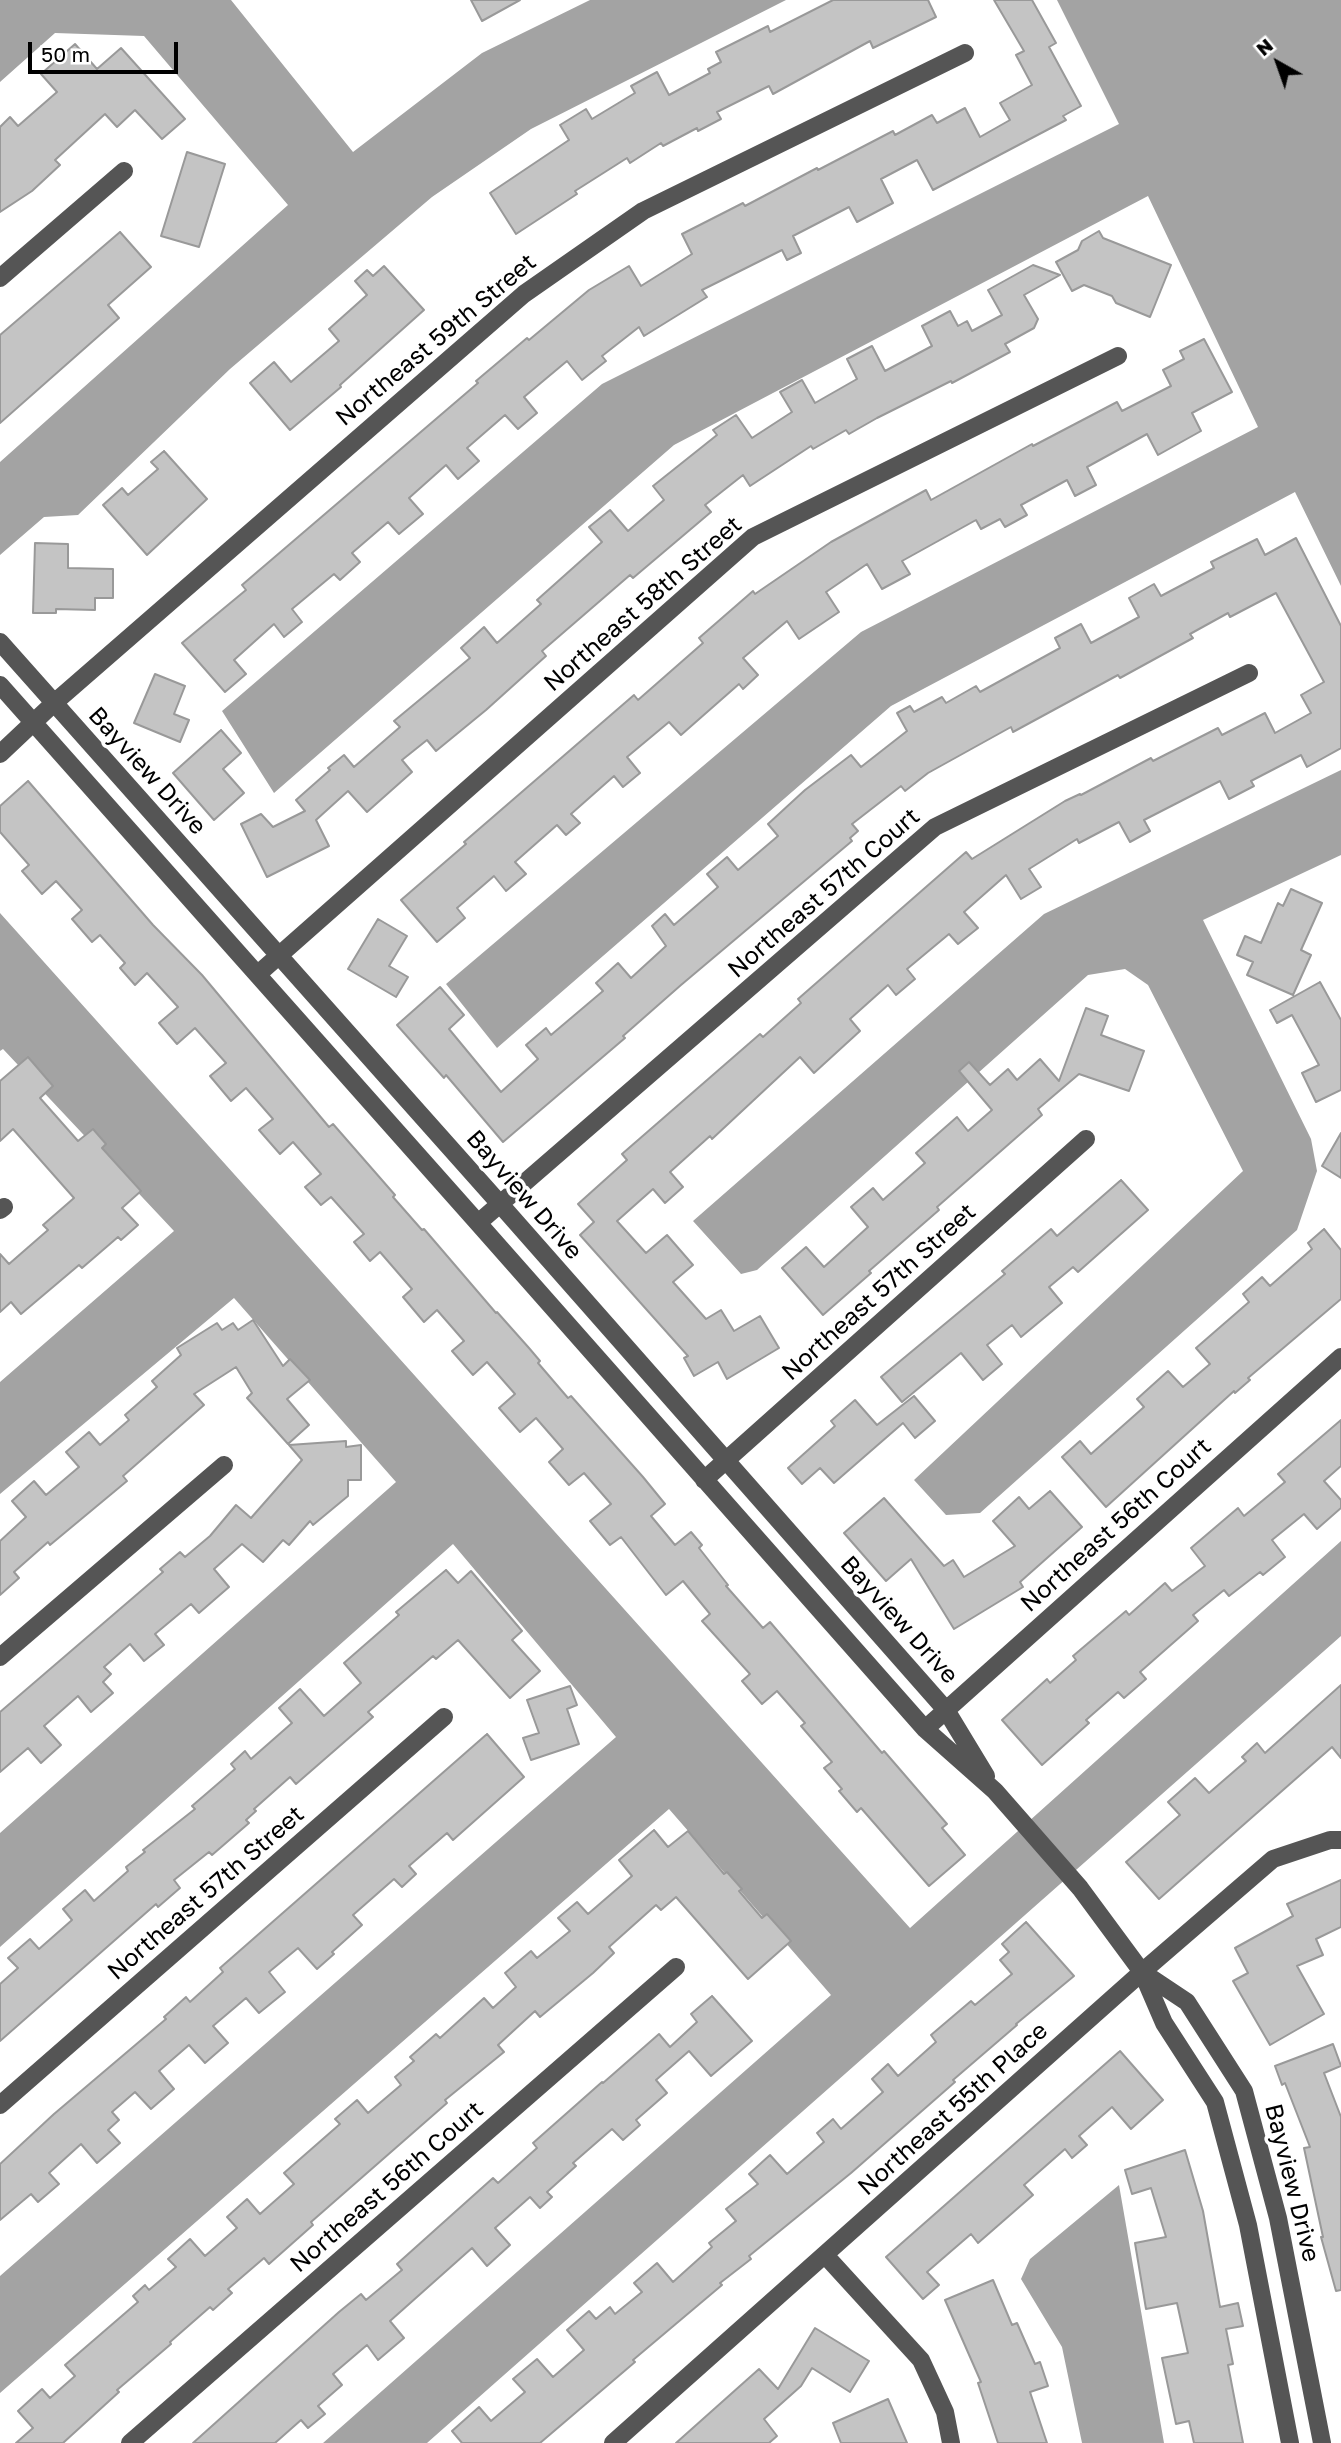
<!DOCTYPE html>
<html>
<head>
<meta charset="utf-8">
<style>
  body { margin:0 }
  #map { position:relative; width:1341px; height:2443px; overflow:hidden; background:#fff; font-family:"Golos Text",sans-serif }
  canvas { display:block }
  .north { position:absolute; left:1243px; top:28px; width:70px; height:70px; -webkit-text-stroke:5px #fff; paint-order:stroke; rotate:320deg; font-size:19px; font-weight:700; line-height:28px; text-align:center; color:#000 }
  .north::after { content:''; display:block; margin:auto; width:24px; height:32px; background:#000; clip-path:polygon(50% 0,100% 100%,50% 72%,0 100%) }
  .scale { position:absolute; left:28px; top:42px; width:150px; height:32px; box-sizing:border-box; border:4px solid #000; border-top:0; padding-left:9px; font-size:21px; line-height:24px; white-space:nowrap; color:#000; -webkit-text-stroke:5px #fff; paint-order:stroke }
</style>
</head>
<body>
<div id="map">
<canvas width="1341" height="2443"></canvas>
<div class="north">N</div>
<div class="scale">50 m</div>
</div>
<script>
const ctx = document.querySelector('canvas').getContext('2d');
ctx.lineJoin = 'round';
function fillPath(path, color) { ctx.fillStyle = color; ctx.fill(path, 'evenodd'); }
const shape = rows => new Path2D(rows.map(r => 'M' + r).join(''));
function trace(path, color, width, dash) { ctx.strokeStyle = color; ctx.lineWidth = width; ctx.lineCap = dash ? 'butt' : 'round'; ctx.setLineDash(dash || []); ctx.stroke(path); }
function write(font, color, halo, rows, align = 'center') {
  ctx.font = font + ' "Golos Text",sans-serif'; ctx.lineWidth = 7; ctx.setLineDash([]); ctx.textBaseline = 'middle'; ctx.strokeStyle = halo; ctx.fillStyle = color; for (const [text, x, y, turn = 0] of rows) {
    ctx.save(); ctx.translate(x, y); ctx.rotate((+turn || 0) * Math.PI / 180); ctx.textAlign = isNaN(turn) ? turn : align; if (halo) ctx.strokeText(text, 0, 0); ctx.fillText(text, 0, 0); ctx.restore();
  }
}
fillPath(shape([
  [0,0,231,0,353,152,482,53,590,0,786,0,531,129,432,197,230,369,78,515,44,517,0,555,0,462,288,205,144,36,55,33,0,82],
  [1057,0,1341,0,1341,586,1295,492,891,706,497,1048,446,984,861,632,1258,427,1148,196,674,445,274,793,222,711,602,384,1119,124],
  [1341,770,1341,855,1203,920,1311,1139,1317,1171,1297,1230,980,1513,946,1515,914,1480,1243,1171,1148,985,1125,969,1088,975,757,1270,741,1274,693,1221,1044,914],
  [0,913,910,1928,1341,1541,1341,1636,427,2443,323,2443,831,1995,669,1809,0,2393,0,2276,616,1737,453,1544,0,1947,0,1833,396,1482,234,1298,0,1494,0,1382,174,1231,3,1049,0,1051],
  [1119,2185,1164,2443,1082,2443,1062,2347,1021,2279,1030,2259]
]), '#a3a3a3');
const building = shape([
  [471,0,520,0,482,21,471,0],
  [833,0,928,0,936,17,873,48,870,41,773,94,769,86,717,112,721,119,698,131,697,128,663,146,661,143,630,163,627,158,575,191,577,194,516,234,490,193,569,140,560,125,586,109,592,119,635,93,631,86,657,72,669,95,710,73,708,69,721,62,716,52,768,26,770,32,833,0],
  [994,0,1032,0,1056,43,1049,47,1081,106,1063,116,1066,120,933,190,917,160,881,179,893,203,857,222,849,207,793,236,801,253,787,260,782,250,702,290,707,297,644,336,639,327,602,356,606,361,582,380,567,361,524,397,537,413,518,429,505,415,467,448,479,461,458,479,446,465,409,498,423,514,399,534,388,522,352,553,360,562,340,580,334,574,292,609,302,622,284,637,274,624,234,660,246,674,225,692,182,643,246,590,242,585,478,383,476,381,527,338,529,340,589,290,629,266,641,286,692,254,682,234,743,203,745,206,817,168,818,170,893,131,895,135,932,115,937,123,965,108,980,137,1010,120,1000,103,1032,85,1016,55,1024,51,994,0],
  [75,44,97,69,121,48,185,119,162,139,135,110,117,127,105,114,55,160,60,165,32,191,0,212,0,127,10,117,18,126,57,92,41,74,75,44],
  [187,152,225,164,199,247,161,236,187,152],
  [1099,231,1103,238,1171,265,1150,317,1116,303,1112,296,1084,285,1072,291,1056,262,1078,250,1082,241,1099,231],
  [120,232,151,267,108,305,119,318,0,423,0,335,120,232],
  [1033,265,1060,275,1024,295,1038,319,1034,328,1005,344,1010,352,952,383,951,381,877,418,849,434,846,430,813,449,811,446,750,486,743,475,705,505,711,512,633,578,630,575,542,651,546,656,486,710,436,751,427,740,402,760,412,772,367,812,348,791,316,820,329,846,267,877,241,824,261,814,273,827,305,811,296,800,330,770,328,768,344,755,354,767,400,727,394,721,470,658,461,648,484,627,497,643,541,604,537,600,602,542,589,527,610,510,628,531,664,500,653,486,717,435,713,430,736,415,752,438,792,412,780,392,802,380,815,403,857,379,847,359,872,346,885,371,932,346,922,326,950,311,958,326,967,321,972,331,1002,315,988,290,1033,265],
  [384,266,424,310,340,385,341,387,290,430,250,383,274,362,291,382,339,341,329,329,367,295,355,281,367,270,373,276,384,266],
  [1204,339,1232,392,1192,413,1201,431,1158,455,1147,434,1087,467,1096,485,1075,496,1067,480,1021,505,1027,515,1005,527,1000,519,981,529,976,520,902,561,910,574,882,589,867,564,826,592,839,612,799,639,787,621,743,658,758,675,743,689,739,684,681,735,669,722,627,757,640,773,623,787,614,776,571,814,580,823,566,835,557,825,515,862,526,874,506,891,494,876,457,908,465,918,437,942,401,900,466,844,464,842,634,695,638,700,703,643,699,638,753,591,755,594,831,542,926,490,931,500,1032,444,1033,446,1117,402,1122,411,1171,386,1163,370,1184,359,1180,351,1204,339],
  [164,451,207,499,147,555,103,505,122,488,128,495,158,469,151,462,164,451],
  [1296,538,1341,626,1341,748,1307,767,1301,755,1251,781,1254,786,1229,799,1220,781,1144,820,1150,831,1130,842,1119,822,1079,843,1077,839,1029,869,1041,887,1021,899,1006,875,964,912,978,928,958,944,949,934,907,969,915,979,896,995,888,985,850,1019,860,1031,814,1073,800,1057,712,1139,710,1136,670,1172,683,1187,665,1203,653,1189,617,1221,646,1253,667,1235,693,1265,673,1282,706,1319,721,1310,734,1331,760,1316,779,1348,727,1379,718,1362,694,1376,684,1358,688,1356,580,1235,594,1222,578,1204,627,1160,622,1154,760,1034,763,1037,801,1003,798,999,966,852,972,859,1065,801,1080,794,1081,795,1151,758,1153,761,1218,728,1222,735,1265,713,1275,733,1311,713,1301,695,1324,682,1276,593,1230,617,1228,613,1190,634,1193,638,1120,678,1118,675,1013,732,1011,727,928,773,905,791,901,786,852,824,858,831,850,838,852,841,681,985,623,1036,625,1038,503,1142,446,1075,444,1078,397,1025,440,987,464,1015,449,1029,501,1092,538,1059,526,1045,546,1028,551,1035,603,991,596,983,618,963,631,978,666,946,652,926,665,914,674,925,718,887,707,874,727,857,738,870,778,836,768,824,805,790,851,755,861,767,907,731,897,713,910,706,914,712,942,697,946,703,976,686,980,692,1060,648,1055,638,1081,624,1091,643,1139,617,1129,598,1154,584,1161,596,1214,568,1211,562,1257,539,1265,555,1296,538],
  [35,543,68,544,68,568,113,569,113,598,95,598,95,610,56,609,56,613,33,613,35,543],
  [155,674,185,686,174,714,189,720,180,742,134,723,155,674],
  [221,730,241,753,223,769,244,793,214,820,173,773,221,730],
  [28,781,153,925,202,975,329,1127,333,1124,395,1195,393,1197,422,1230,424,1229,496,1313,497,1312,529,1348,540,1361,538,1363,568,1398,571,1396,643,1477,665,1504,651,1516,675,1545,691,1532,702,1545,699,1548,728,1585,726,1586,763,1628,770,1622,882,1753,884,1751,947,1824,942,1828,965,1855,929,1886,861,1808,857,1812,839,1791,842,1789,824,1768,832,1762,801,1726,805,1723,777,1691,762,1704,742,1681,750,1674,702,1621,710,1614,683,1581,666,1595,621,1537,610,1545,590,1521,611,1504,584,1473,569,1485,549,1462,563,1449,536,1418,520,1432,499,1408,515,1394,487,1362,473,1375,452,1351,464,1341,437,1310,424,1322,403,1297,412,1289,380,1252,370,1261,354,1242,364,1234,331,1197,321,1205,305,1187,321,1174,293,1142,280,1154,259,1130,273,1119,246,1088,231,1101,210,1076,226,1063,195,1028,177,1044,159,1023,178,1007,147,973,135,985,120,968,125,963,100,935,92,942,72,919,82,910,56,881,42,894,22,871,29,865,0,832,0,806,28,781],
  [1291,889,1322,903,1301,950,1311,955,1293,995,1247,975,1253,962,1237,955,1245,936,1261,943,1278,903,1283,906,1291,889],
  [378,919,407,936,389,966,408,977,396,997,348,969,378,919],
  [1320,982,1341,1020,1341,1090,1316,1102,1302,1073,1319,1065,1292,1015,1277,1023,1270,1010,1320,982],
  [1086,1008,1108,1016,1101,1035,1144,1051,1129,1091,1079,1074,1038,1109,1042,1115,937,1207,939,1210,869,1271,871,1273,823,1315,782,1268,806,1247,824,1267,868,1227,851,1207,873,1188,883,1200,925,1163,916,1153,957,1117,968,1131,992,1110,959,1071,969,1062,990,1085,1008,1069,1017,1080,1040,1059,1059,1081,1086,1008],
  [28,1057,53,1086,40,1098,78,1141,93,1129,106,1144,102,1148,141,1191,122,1208,138,1225,121,1240,118,1237,82,1268,79,1265,21,1314,11,1302,0,1312,0,1254,9,1264,48,1230,43,1225,74,1198,13,1129,0,1141,0,1081,28,1057],
  [1341,1133,1341,1178,1322,1166,1341,1133],
  [1121,1180,1148,1210,1078,1272,1073,1267,1049,1287,1062,1303,1021,1337,1012,1325,987,1345,1002,1364,983,1380,961,1353,902,1402,881,1377,1005,1274,1002,1271,1051,1229,1057,1236,1121,1180],
  [1324,1229,1341,1250,1341,1299,1248,1378,1250,1380,1235,1393,1234,1391,1106,1507,1062,1457,1080,1441,1091,1454,1144,1407,1137,1399,1168,1371,1183,1387,1210,1364,1196,1348,1249,1302,1243,1294,1262,1277,1270,1286,1312,1249,1308,1243,1324,1229],
  [253,1320,283,1366,290,1359,310,1380,287,1399,309,1425,288,1444,247,1398,252,1393,236,1367,194,1394,204,1405,123,1476,127,1481,50,1545,48,1542,14,1572,19,1578,0,1595,0,1541,26,1517,12,1501,34,1481,46,1495,79,1467,66,1452,89,1432,100,1445,129,1420,125,1415,157,1387,152,1381,181,1355,177,1348,217,1323,222,1330,233,1323,238,1330,253,1320],
  [914,1396,935,1421,915,1438,903,1423,834,1483,820,1468,802,1484,788,1468,835,1426,831,1421,855,1400,877,1425,914,1396],
  [1341,1420,1341,1466,1324,1481,1341,1500,1341,1508,1317,1529,1304,1514,1272,1540,1285,1557,1263,1575,1260,1572,1229,1596,1224,1590,1193,1615,1198,1621,1140,1672,1146,1679,1124,1698,1118,1692,1086,1720,1089,1723,1042,1765,1002,1720,1047,1679,1050,1683,1076,1660,1073,1656,1126,1611,1129,1615,1165,1583,1172,1591,1205,1566,1191,1548,1238,1508,1244,1516,1285,1482,1278,1474,1341,1420],
  [346,1441,346,1447,361,1445,361,1480,348,1480,348,1496,313,1525,310,1521,289,1545,283,1540,263,1562,242,1544,214,1569,229,1587,199,1613,191,1604,155,1634,164,1645,144,1661,130,1644,104,1667,111,1674,103,1682,113,1693,91,1712,78,1696,44,1726,61,1745,41,1763,28,1748,0,1772,0,1712,163,1572,160,1569,180,1552,185,1557,210,1536,236,1505,251,1518,302,1460,289,1445,346,1441],
  [1050,1491,1082,1527,1020,1582,1023,1587,954,1629,911,1559,886,1581,844,1533,884,1498,944,1566,953,1560,964,1577,1015,1546,993,1521,1019,1497,1029,1509,1050,1491],
  [446,1570,458,1583,471,1571,522,1631,512,1640,540,1671,510,1698,458,1640,436,1659,433,1656,368,1712,373,1717,296,1784,290,1777,254,1809,256,1811,246,1820,249,1823,212,1855,209,1852,174,1880,180,1888,158,1907,156,1904,0,2041,0,1984,18,1968,8,1958,30,1939,39,1949,72,1920,63,1909,85,1890,94,1901,128,1871,126,1867,145,1852,143,1850,195,1809,192,1806,235,1769,231,1764,245,1751,251,1759,292,1723,279,1708,300,1689,324,1716,361,1683,344,1663,399,1615,396,1612,446,1570],
  [1341,1685,1341,1758,1332,1747,1159,1899,1126,1862,1180,1815,1168,1802,1195,1778,1209,1793,1246,1761,1242,1757,1257,1743,1265,1753,1341,1685],
  [570,1686,577,1705,567,1709,579,1744,531,1760,523,1738,539,1733,527,1700,570,1686],
  [487,1734,524,1777,453,1840,447,1833,409,1866,416,1874,402,1887,394,1879,353,1915,362,1925,332,1952,334,1954,317,1969,298,1948,269,1972,285,1992,259,2013,246,1998,213,2026,228,2043,205,2063,189,2045,159,2071,174,2089,151,2109,135,2092,112,2112,119,2120,108,2130,120,2143,97,2163,81,2144,49,2173,59,2184,38,2202,31,2194,0,2220,0,2164,54,2114,166,2019,164,2017,186,1997,190,2002,223,1972,220,1968,487,1734],
  [654,1830,668,1847,688,1831,724,1874,727,1872,742,1889,739,1891,762,1918,767,1914,791,1941,748,1979,676,1897,661,1910,656,1905,609,1947,614,1953,593,1973,540,2017,535,2011,498,2045,504,2052,445,2100,447,2103,311,2222,313,2225,269,2264,264,2258,228,2289,232,2293,213,2310,210,2307,170,2342,171,2344,117,2390,119,2392,63,2443,16,2443,33,2428,18,2411,42,2389,50,2398,75,2376,65,2365,138,2302,133,2296,145,2285,149,2290,176,2267,168,2259,190,2239,205,2256,237,2228,227,2217,247,2199,260,2214,294,2184,284,2173,340,2124,335,2119,357,2100,368,2113,401,2085,395,2077,414,2061,410,2057,436,2034,440,2038,484,1998,493,2008,516,1987,505,1973,531,1951,537,1958,570,1931,558,1918,577,1902,588,1914,632,1876,619,1860,654,1830],
  [1341,1880,1341,1927,1316,1939,1323,1955,1297,1966,1324,2014,1270,2045,1233,1981,1248,1973,1235,1948,1293,1916,1287,1904,1341,1880],
  [1026,1922,1074,1976,1016,2024,1017,2025,953,2080,955,2082,851,2173,749,2256,751,2259,720,2283,722,2285,633,2360,635,2362,540,2443,462,2443,452,2431,479,2407,491,2421,525,2392,513,2379,537,2359,553,2377,584,2350,567,2330,589,2311,596,2319,610,2307,615,2314,642,2292,634,2283,657,2263,673,2282,712,2247,709,2243,736,2221,726,2209,758,2184,749,2174,770,2155,787,2174,824,2142,817,2133,833,2119,841,2129,883,2092,872,2079,888,2064,898,2076,936,2042,931,2035,971,2001,975,2005,1012,1974,1000,1960,1009,1952,1002,1944,1026,1922],
  [712,1996,752,2041,711,2076,689,2051,656,2080,667,2093,636,2120,640,2125,623,2140,612,2129,573,2163,576,2166,547,2192,552,2197,540,2208,530,2197,495,2228,510,2245,487,2266,472,2248,390,2321,404,2338,378,2360,367,2345,333,2374,342,2385,318,2406,325,2414,308,2428,301,2420,275,2443,193,2443,339,2312,361,2294,366,2300,402,2270,397,2264,493,2178,498,2183,537,2148,533,2143,602,2082,603,2083,659,2034,670,2047,697,2022,691,2014,712,1996],
  [1333,2044,1341,2066,1324,2073,1341,2117,1341,2290,1336,2291,1321,2237,1323,2237,1304,2148,1310,2147,1285,2083,1282,2085,1275,2066,1333,2044],
  [1120,2051,1163,2100,1131,2129,1112,2107,1079,2136,1087,2145,1072,2158,1065,2149,1024,2185,1033,2195,978,2243,971,2234,927,2272,939,2285,923,2299,886,2257,1120,2051],
  [1185,2150,1203,2211,1220,2307,1238,2303,1243,2326,1226,2329,1233,2364,1228,2365,1243,2443,1194,2443,1189,2421,1176,2424,1162,2358,1188,2353,1177,2303,1146,2309,1135,2243,1166,2237,1151,2188,1132,2194,1125,2170,1185,2150],
  [993,2280,1012,2325,1017,2323,1035,2364,1040,2362,1048,2386,1030,2392,1047,2443,998,2443,978,2383,981,2382,945,2300,993,2280],
  [815,2328,869,2361,850,2392,812,2368,801,2386,764,2419,777,2436,769,2443,676,2443,759,2369,778,2389,815,2328],
  [888,2399,907,2443,841,2443,833,2423,888,2399]
]);
fillPath(building, '#c4c4c4');
trace(building, '#999', 2);
trace(shape([
  [0,278,124,171],
  [0,642,500,1204,946,1710,986,1776],
  [0,685,478,1223,925,1729,995,1791,1080,1888,1142,1972,1164,2023,1215,2102,1248,2225,1290,2443],
  [0,754,54,703,524,294,643,211,965,53],
  [258,974,753,537,1118,356],
  [0,1210,4,1207],
  [478,1223,935,827,1249,673],
  [704,1480,1086,1139],
  [0,1657,224,1465],
  [925,1729,1341,1357],
  [1142,1972,1187,2002,1244,2091,1278,2218,1322,2443],
  [0,2105,444,1717],
  [825,2255,921,2360,945,2412,951,2443],
  [130,2443,676,1967],
  [613,2443,1142,1972,1273,1859,1330,1840,1341,1840]
]), '#555', 18);
write('24px', '#000', '#fff', [
  ["Northeast 59th Street",436,340,-40],
  ["Northeast 58th Street",643,604,-41],
  ["Bayview Drive",147,771,48],
  ["Northeast 57th Court",824,893,-41],
  ["Bayview Drive",524,1195,49],
  ["Northeast 57th Street",879,1292,-42],
  ["Northeast 56th Court",1116,1525,-42],
  ["Bayview Drive",899,1620,48],
  ["Northeast 57th Street",206,1893,-41],
  ["Northeast 55th Place",953,2109,-42],
  ["Bayview Drive",1292,2183,76],
  ["Northeast 56th Court",387,2187,-41]
]);
</script>
</body>
</html>
